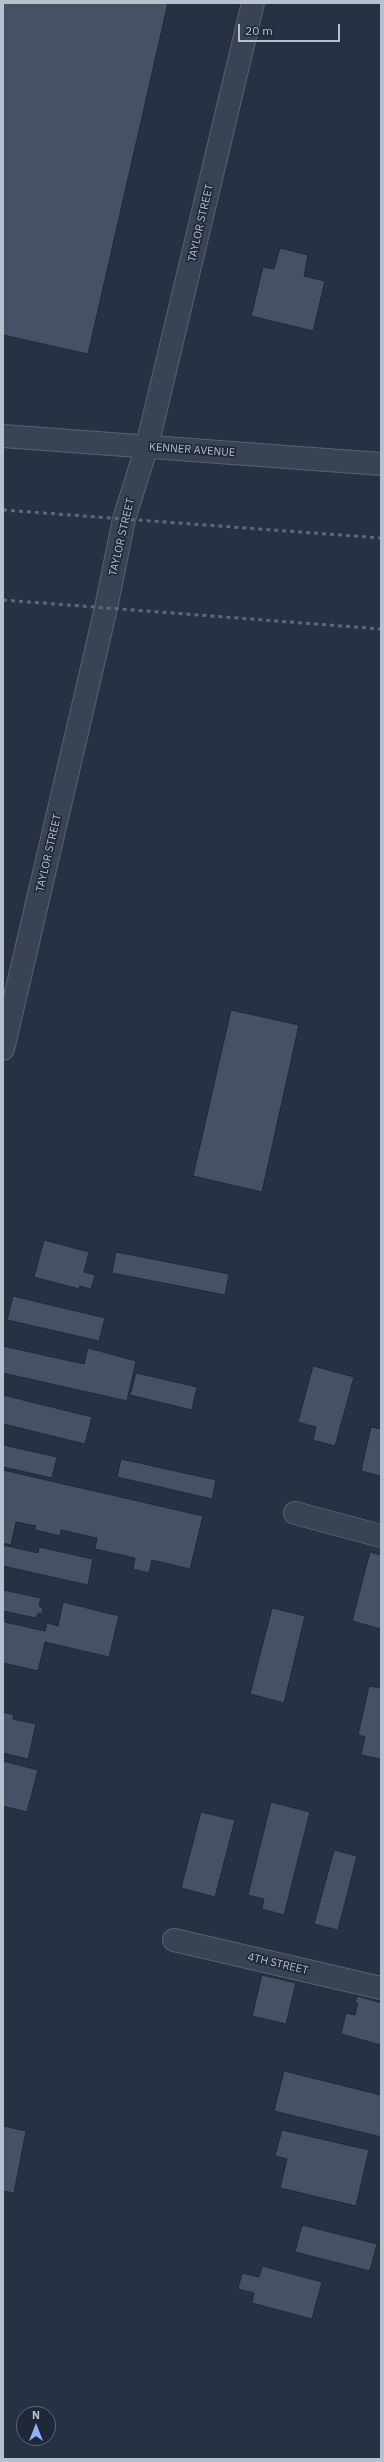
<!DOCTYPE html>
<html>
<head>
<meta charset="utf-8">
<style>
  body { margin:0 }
  #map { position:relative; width:384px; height:2462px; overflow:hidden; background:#263143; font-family:"IBM Plex Sans",sans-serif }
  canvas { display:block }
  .frame { position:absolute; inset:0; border:4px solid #b8bfcd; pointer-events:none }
  .north { position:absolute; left:16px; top:2406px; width:40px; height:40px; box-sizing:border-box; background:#1f2838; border:1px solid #5c6474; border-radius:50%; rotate:0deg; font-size:11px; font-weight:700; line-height:16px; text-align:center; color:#b8bfcd }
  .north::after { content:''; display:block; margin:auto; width:14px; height:18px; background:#8eb4fb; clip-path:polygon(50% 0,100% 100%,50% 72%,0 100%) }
  .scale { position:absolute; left:238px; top:24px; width:102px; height:18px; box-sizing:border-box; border:2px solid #b8bfcd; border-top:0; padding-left:5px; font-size:12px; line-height:14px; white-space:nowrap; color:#b8bfcd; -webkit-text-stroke:3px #1f2838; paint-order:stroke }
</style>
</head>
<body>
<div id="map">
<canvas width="384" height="2462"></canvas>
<div class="frame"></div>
<div class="north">N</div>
<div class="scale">20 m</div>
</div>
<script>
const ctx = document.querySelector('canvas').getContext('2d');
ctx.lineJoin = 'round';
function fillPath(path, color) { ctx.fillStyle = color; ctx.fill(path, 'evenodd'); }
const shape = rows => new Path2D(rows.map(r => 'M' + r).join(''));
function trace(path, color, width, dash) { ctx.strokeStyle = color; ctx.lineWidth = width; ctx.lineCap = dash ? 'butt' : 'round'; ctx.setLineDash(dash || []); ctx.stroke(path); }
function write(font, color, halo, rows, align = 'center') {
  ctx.font = font + ' "IBM Plex Sans",sans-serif'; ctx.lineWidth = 3.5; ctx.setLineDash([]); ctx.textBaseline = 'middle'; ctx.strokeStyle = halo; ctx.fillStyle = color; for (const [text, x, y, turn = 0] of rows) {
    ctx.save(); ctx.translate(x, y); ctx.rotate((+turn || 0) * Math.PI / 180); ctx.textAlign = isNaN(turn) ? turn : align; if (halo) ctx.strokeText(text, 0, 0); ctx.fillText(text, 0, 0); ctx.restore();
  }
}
const building = shape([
  [3,3,168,3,88,354,3,335,3,3],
  [280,248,308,255,304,276,325,281,313,331,251,316,263,267,274,269,280,248],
  [231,1010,299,1025,262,1192,193,1176,231,1010],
  [44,1240,89,1252,84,1272,95,1275,91,1289,80,1286,79,1289,34,1277,44,1240],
  [116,1252,229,1274,225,1295,112,1273,116,1252],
  [13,1296,105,1318,99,1341,7,1320,13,1296],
  [3,1346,84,1364,88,1348,136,1361,127,1401,3,1373,3,1346],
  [313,1366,354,1377,335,1446,313,1440,316,1427,298,1422,313,1366],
  [136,1373,197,1387,192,1410,130,1395,136,1373],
  [3,1395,92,1417,85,1444,3,1424,3,1395],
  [371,1427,381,1429,381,1476,361,1471,371,1427],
  [3,1445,57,1457,52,1478,3,1467,3,1445],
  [121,1459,216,1480,212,1499,117,1477,121,1459],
  [3,1470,203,1516,190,1569,152,1560,149,1573,133,1569,135,1558,95,1549,97,1538,61,1530,60,1536,35,1530,36,1526,16,1522,11,1545,3,1543,3,1470],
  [3,1545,38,1553,39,1547,93,1559,88,1585,3,1566,3,1545],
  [370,1552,381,1555,381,1629,352,1621,370,1552],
  [3,1590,41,1598,39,1606,43,1608,42,1614,38,1613,36,1618,3,1611,3,1590],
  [63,1602,119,1616,109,1657,45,1642,38,1671,3,1663,3,1619,6,1620,5,1622,45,1631,47,1623,58,1626,63,1602],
  [272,1608,305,1616,284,1703,250,1694,272,1608],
  [369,1686,381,1688,381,1759,361,1755,365,1737,358,1735,369,1686],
  [3,1712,14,1715,13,1719,36,1724,28,1759,3,1753,3,1712],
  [3,1761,38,1770,27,1812,3,1806,3,1761],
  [271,1802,310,1812,284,1915,262,1909,264,1899,248,1895,271,1802],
  [201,1812,235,1820,215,1897,181,1888,201,1812],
  [334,1850,357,1856,338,1930,314,1924,334,1850],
  [262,1975,296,1983,286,2024,252,2016,262,1975],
  [357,1996,381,2003,381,2045,341,2034,346,2013,355,2015,358,2003,355,2003,357,1996],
  [284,2071,381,2095,381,2137,274,2111,284,2071],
  [3,2126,26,2131,14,2193,3,2191,3,2126],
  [282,2130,369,2150,356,2206,280,2188,287,2159,275,2156,282,2130],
  [302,2225,377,2244,370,2271,295,2252,302,2225],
  [262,2266,322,2282,312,2319,252,2303,254,2293,238,2289,242,2273,259,2277,262,2266]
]);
fillPath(building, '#455165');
trace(building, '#212a3a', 1);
const street = shape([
  [3,436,381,464],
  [3,1049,106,608,124,519,147,446,253,3],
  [295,1513,381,1536],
  [174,1940,381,1988]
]);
trace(street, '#596170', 24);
trace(street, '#3a4353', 22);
trace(shape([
  [3,510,381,538],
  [3,600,381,629]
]), '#5c677a', 3, [4, 4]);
write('11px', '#b8bfcd', '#1f2838', [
  ["TAYLOR STREET",201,223,-77],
  ["KENNER AVENUE",192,450,4],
  ["TAYLOR STREET",122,537,-77],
  ["TAYLOR STREET",49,853,-77],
  ["4TH STREET",278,1964,13]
]);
</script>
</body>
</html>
